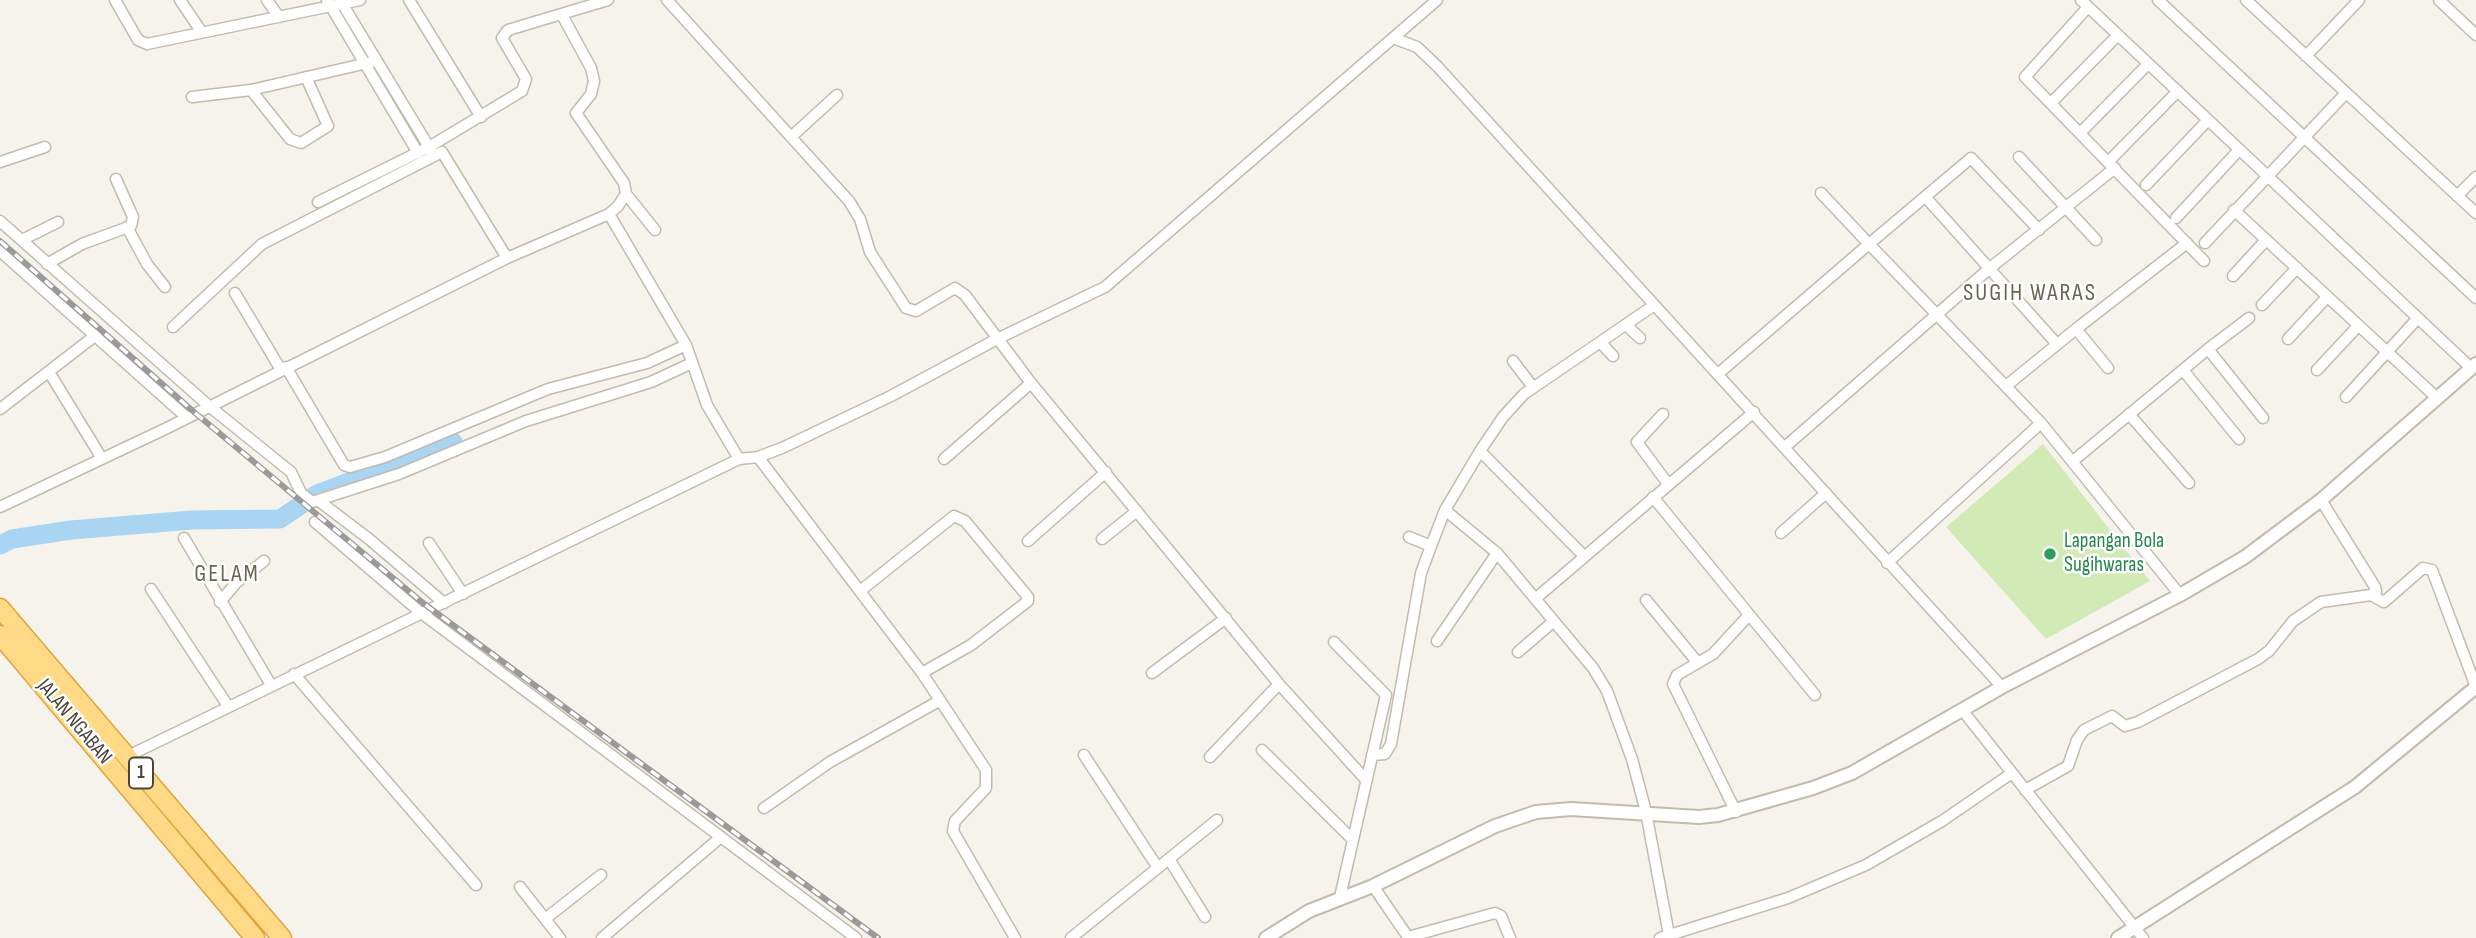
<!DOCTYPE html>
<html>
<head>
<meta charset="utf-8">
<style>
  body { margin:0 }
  canvas { display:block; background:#f6f3ec }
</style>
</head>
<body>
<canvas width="2476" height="938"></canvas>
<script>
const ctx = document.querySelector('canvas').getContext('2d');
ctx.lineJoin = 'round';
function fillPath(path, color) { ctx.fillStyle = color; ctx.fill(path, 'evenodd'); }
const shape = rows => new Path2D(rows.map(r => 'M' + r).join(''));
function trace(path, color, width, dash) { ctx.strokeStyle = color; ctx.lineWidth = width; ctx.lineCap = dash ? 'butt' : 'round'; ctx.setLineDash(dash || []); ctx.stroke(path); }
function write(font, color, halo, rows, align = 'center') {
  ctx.font = font + ' "Sofia Sans Condensed",sans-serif'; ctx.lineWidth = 5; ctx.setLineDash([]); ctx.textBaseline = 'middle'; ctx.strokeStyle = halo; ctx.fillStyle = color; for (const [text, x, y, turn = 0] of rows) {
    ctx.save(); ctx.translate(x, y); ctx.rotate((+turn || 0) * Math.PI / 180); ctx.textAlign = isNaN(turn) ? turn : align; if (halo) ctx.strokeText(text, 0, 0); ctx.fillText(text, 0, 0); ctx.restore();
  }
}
fillPath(shape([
  [2043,444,2150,581,2046,639,1946,527]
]), '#d2eab5');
trace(shape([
  [0,545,12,539,71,530,192,520,280,519,317,494,453,442]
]), '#a9d4f2', 19);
const minor = shape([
  [115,0,138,40,147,44,360,0],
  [180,0,201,31],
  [267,0,279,17],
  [327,0,418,153],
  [340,0,432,152],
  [409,0,481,117],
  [667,0,849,201,860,219,870,252,906,308,916,311,955,288,965,295,1031,383,1279,684,1366,780],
  [2081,0,2471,368],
  [2158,0,2476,298],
  [2246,0,2476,213],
  [2439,0,2476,35],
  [2088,7,2025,77,2204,261],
  [1393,38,1437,0],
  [2306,56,2359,0],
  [251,90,290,139,301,143,328,126,306,77],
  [192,97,251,90,376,61],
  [2052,102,2118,35],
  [2081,132,2148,64],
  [791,137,837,95],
  [2019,157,2096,240],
  [2109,161,2178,91],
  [0,162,45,147],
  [2146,185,2208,120],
  [626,194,655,230],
  [2457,196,2476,177],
  [1929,201,2056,343],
  [318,202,429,147,522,91,526,79,502,38,508,30,608,0],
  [2234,210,2437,398],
  [609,214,686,345,707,405,739,459],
  [2176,218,2239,150],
  [0,221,209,406,291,472,301,493,312,502,399,474,526,421,651,382,692,363],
  [127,227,147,264,165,287],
  [2039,230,1971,158,1869,244,2041,423,2180,595],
  [22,240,58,222],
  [2205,243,2345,94],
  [0,251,185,416],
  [47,264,82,244,131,226,133,217,116,179],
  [2233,276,2266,240],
  [235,293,281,370],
  [2262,305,2297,268],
  [1626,325,1640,338],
  [173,327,262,244,442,152,507,258],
  [2076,329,2187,243],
  [2288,339,2327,297],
  [1601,343,1613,356],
  [2208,349,2249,318],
  [1513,361,1533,387],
  [286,367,344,465,350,467,385,457,548,389,647,363,686,345],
  [2183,370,2239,439],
  [2317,370,2358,326],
  [49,372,101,457],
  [1719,373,1869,244,1821,193],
  [2006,386,2076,329,2108,368],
  [2346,397,2418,318],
  [0,409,96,335],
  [1663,414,1637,442,1668,484],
  [2129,414,2189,483],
  [1786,446,1990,268,2115,168],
  [1480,451,1583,555],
  [758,457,922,673,986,770,986,788,955,821,953,831,1015,938],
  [944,459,1031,383],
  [2073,461,2208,349,2263,418],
  [1653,497,1815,695],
  [2321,500,2375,587,2376,591,2371,595],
  [319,501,369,539,444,603],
  [0,507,165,429,507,258,609,214,618,206,626,194,624,183,576,113,591,94,594,81,591,68,562,15],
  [1445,510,1497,553,1593,668,1607,691,1632,759,1646,812,1669,935],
  [315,522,420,612,856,938],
  [1781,533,1826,493],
  [1409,537,1431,546],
  [184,538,271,685],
  [1102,539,1137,511],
  [1028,541,1106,472],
  [429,543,463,594],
  [1887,563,2041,423],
  [151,589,228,706],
  [860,591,954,516,965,521,1028,597,1028,601,971,645,922,673],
  [2371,595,2384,602,2423,568,2432,570,2476,687],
  [1535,599,1754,412],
  [1646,600,1698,663],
  [220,602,236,583,264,561],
  [1437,641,1497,553],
  [1334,642,1386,695,1340,897],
  [1518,652,1554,621],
  [1152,673,1226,618],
  [294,674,476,885],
  [1963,711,2143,938],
  [1262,750,1353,840],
  [1084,755,1158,868],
  [1372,755,1385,754,1391,744,1421,573,1431,546,1445,510,1480,451,1503,417,1524,394,1653,306],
  [126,757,739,459,758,457,782,448,891,396,997,339,1105,287,1393,38,1417,47,1437,66,2002,687],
  [1210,757,1279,684],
  [2025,790,2068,766,2077,740,2084,730,2112,716,2125,726,2138,722,2258,659,2269,651,2293,621,2321,602,2371,595],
  [764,808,830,762,939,701],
  [1736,812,1673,684,1677,675,1713,654,1749,615],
  [1169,859,1205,917],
  [1373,886,1408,937,1495,913,1501,916,1510,938],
  [520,887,560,938],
  [545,919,601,875],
  [602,938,721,837],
  [1071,938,1217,820],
  [1660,938,1788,898,1866,865,1942,821,2012,773]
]);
const tertiary = shape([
  [1266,938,1309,911,1373,886,1495,826,1536,812,1571,809,1699,817,1718,815,1813,788,1852,773,2002,687,2180,595,2245,557,2321,500,2476,364],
  [2118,938,2355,787,2476,687]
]);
const trunk = shape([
  [0,608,282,938],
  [0,635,255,938]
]);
trace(minor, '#c2bbae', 13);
trace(tertiary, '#c2bbae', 16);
trace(trunk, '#e0a43c', 21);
trace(minor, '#fff', 10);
trace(tertiary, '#fff', 12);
trace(trunk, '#ffd985', 18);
const rail = shape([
  [0,241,194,412,423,603,878,938]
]);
trace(rail, '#9a9a9a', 6);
trace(rail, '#fff', 3.5, [10]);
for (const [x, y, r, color] of [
  [2050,554,7,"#2e9e5b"]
]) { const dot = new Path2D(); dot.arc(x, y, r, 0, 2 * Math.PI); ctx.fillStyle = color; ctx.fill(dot); trace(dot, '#fff', 2.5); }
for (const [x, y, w] of [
  [141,773,24]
]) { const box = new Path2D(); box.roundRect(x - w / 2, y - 15.5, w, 31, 5); ctx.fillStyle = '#fff'; ctx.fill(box); trace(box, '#4b4439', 2); }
write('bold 19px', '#4b4439', null, [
  ["1",141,773]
]);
write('21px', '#27864d', '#fff', [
  ["Lapangan Bola",2064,542],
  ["Sugihwaras",2064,566]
], 'left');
write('21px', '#4b4439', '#fff', [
  ["JALAN NGABAN",74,722,50]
]);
ctx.letterSpacing = '2px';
write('24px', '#6e6250', '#fff', [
  ["SUGIH WARAS",2030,294],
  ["GELAM",227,575]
]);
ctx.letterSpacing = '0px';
</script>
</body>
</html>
